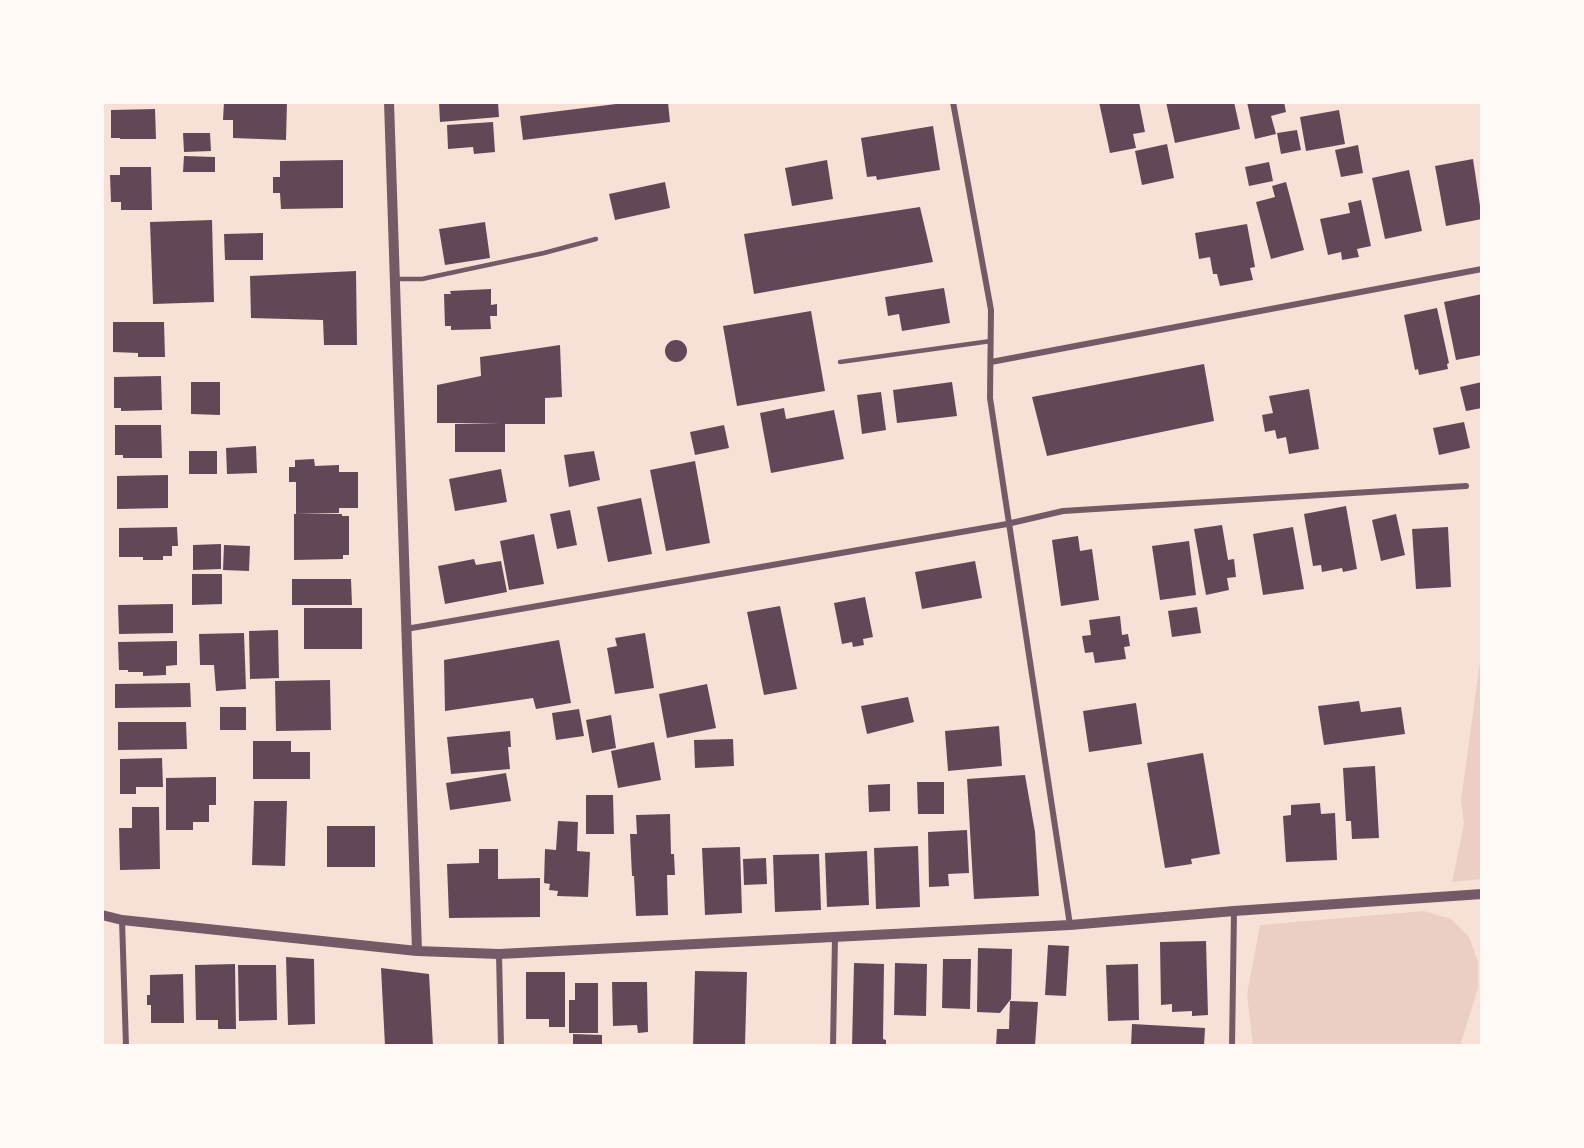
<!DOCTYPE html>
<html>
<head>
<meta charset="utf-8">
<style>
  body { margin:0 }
  #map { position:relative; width:1584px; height:1148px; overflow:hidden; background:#f7e1d7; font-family:Lato,sans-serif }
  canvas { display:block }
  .frame { position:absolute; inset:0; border:104px solid #fffaf5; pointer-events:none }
</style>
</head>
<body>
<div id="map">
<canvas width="1584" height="1148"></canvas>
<div class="frame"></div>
</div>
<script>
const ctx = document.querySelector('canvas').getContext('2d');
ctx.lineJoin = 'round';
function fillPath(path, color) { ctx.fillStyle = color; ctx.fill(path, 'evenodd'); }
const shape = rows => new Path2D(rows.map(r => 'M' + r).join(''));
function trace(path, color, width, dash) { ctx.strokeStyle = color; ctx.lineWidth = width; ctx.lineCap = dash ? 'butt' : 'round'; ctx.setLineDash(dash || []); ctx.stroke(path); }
fillPath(shape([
  [1482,553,1482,879,1452,882,1464,824,1461,800,1482,647,1480,560],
  [1424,911,1451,919,1469,937,1478,962,1478,988,1460,1046,1253,1046,1247,994,1260,925]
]), '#ebcfc5');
fillPath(shape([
  [224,102,287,102,286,140,233,138,233,120,223,120],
  [439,102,498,102,499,117,440,122],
  [632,102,668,102,670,122,523,140,520,116],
  [1099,102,1139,102,1145,132,1133,134,1136,148,1110,153],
  [1166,102,1234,102,1240,129,1175,143],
  [1247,102,1284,102,1286,112,1271,116,1276,134,1255,139],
  [155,109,156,139,120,139,120,138,111,138,111,110],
  [1339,110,1345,144,1306,151,1300,117],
  [493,122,495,152,474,154,473,147,448,149,447,125],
  [933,126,940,170,877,180,876,176,867,177,861,138],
  [1297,130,1301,150,1281,154,1277,133],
  [183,133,210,133,211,151,184,152],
  [1167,144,1174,178,1142,185,1135,151],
  [1358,145,1363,173,1341,177,1335,150],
  [184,156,215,157,215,172,183,172],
  [1473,159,1482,219,1446,226,1435,166],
  [343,160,343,208,281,209,280,193,273,193,273,177,280,177,280,161],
  [827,160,833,199,792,206,785,168],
  [1269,162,1273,181,1249,186,1245,167],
  [120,167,151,167,152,210,121,210,121,202,111,202,110,175,120,175],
  [1409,170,1422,231,1385,239,1372,178],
  [665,182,670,208,615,220,609,194],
  [1286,182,1304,250,1271,259,1256,202,1275,197,1272,186],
  [1361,200,1371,246,1357,249,1359,257,1342,260,1341,252,1328,255,1320,219,1350,213,1348,203],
  [920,207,933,262,754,294,744,234],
  [212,220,214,302,153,304,150,222],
  [485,222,490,258,445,265,439,229],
  [1247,224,1255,267,1250,268,1253,280,1220,286,1217,274,1213,274,1210,257,1199,259,1195,233],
  [263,233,263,260,225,260,224,234],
  [356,271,357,345,324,345,323,320,251,318,250,276],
  [944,288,950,323,902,331,899,314,888,316,885,297],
  [491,289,491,305,497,304,497,316,490,316,491,329,451,330,451,326,445,326,444,294,451,294,450,291],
  [1482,294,1482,355,1456,360,1444,302],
  [1437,308,1449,363,1447,364,1448,369,1419,375,1418,369,1415,370,1404,315],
  [811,311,825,391,737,406,723,326],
  [113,322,164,322,165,357,138,357,138,353,113,352],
  '665 351a11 11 0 1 1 22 0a11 11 0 1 1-22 0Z',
  [560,345,562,397,545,398,545,424,505,424,505,452,455,452,455,424,500,423,437,423,437,385,481,376,480,357],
  [1204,364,1214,421,1047,456,1032,397],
  [161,376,162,410,121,411,121,408,114,408,114,377],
  [191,382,220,382,220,415,191,414],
  [952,382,957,416,897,423,893,390],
  [1482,382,1482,408,1466,411,1460,387],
  [1309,389,1319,449,1289,454,1286,437,1277,439,1275,430,1265,432,1262,415,1273,413,1269,396],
  [881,392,886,430,862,434,857,395],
  [784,408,786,419,834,410,844,459,771,473,760,413],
  [1464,422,1470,448,1439,455,1433,428],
  [115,425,161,425,162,458,123,458,123,455,115,455],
  [724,425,729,448,695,455,690,432],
  [256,446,257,473,227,474,226,448],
  [189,451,217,451,217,474,189,474],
  [594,451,600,480,569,487,564,455],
  [314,459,315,466,339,465,339,472,358,472,358,508,339,508,339,513,296,514,296,482,289,482,289,467,295,467,295,460],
  [695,461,710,543,666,551,650,470],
  [501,469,507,502,455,511,449,479],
  [168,475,168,508,117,509,117,476],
  [641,498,652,554,608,562,597,507],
  [1346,506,1357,569,1343,572,1342,568,1322,572,1321,565,1313,566,1304,514],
  [570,510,577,545,557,549,550,514],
  [294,514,342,514,342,516,349,516,349,555,343,555,343,559,294,560],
  [1396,514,1405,555,1381,561,1372,520],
  [1222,525,1228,560,1234,559,1236,577,1227,578,1229,590,1206,595,1194,529],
  [177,527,178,546,172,546,172,556,163,556,163,560,143,560,143,557,119,557,119,528],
  [1293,527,1304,589,1263,595,1253,534],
  [1448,527,1451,587,1416,589,1412,529],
  [534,534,544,584,509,590,500,541],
  [1078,536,1080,551,1092,549,1099,600,1061,606,1052,540],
  [1189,541,1196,595,1160,600,1152,546],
  [221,544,221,569,193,570,193,545],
  [224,545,250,546,249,571,223,570],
  [474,559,476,565,501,561,507,592,445,604,438,566],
  [975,561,982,598,922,609,915,572],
  [192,574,222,574,222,604,192,605],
  [292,579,351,579,352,605,292,605],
  [865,597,873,637,863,639,864,645,853,647,852,642,842,644,834,603],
  [173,604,173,633,119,634,118,605],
  [780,606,797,689,764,695,747,612],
  [1197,607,1201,633,1172,637,1168,611],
  [304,608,362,608,362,649,304,649],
  [1120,616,1122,635,1128,634,1130,646,1124,647,1126,659,1095,663,1093,652,1085,653,1082,636,1091,635,1089,620],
  [278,630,279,678,250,679,249,631],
  [244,633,246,689,216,691,214,665,200,665,199,634],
  [645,633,654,688,615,694,607,648,617,646,615,638],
  [559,640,571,703,536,709,533,698,445,711,444,660],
  [177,641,177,665,166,666,166,675,143,676,143,672,128,672,128,670,119,670,118,642],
  [330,680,331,730,276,731,275,681],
  [190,683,191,707,115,708,115,684],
  [707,684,716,728,667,738,659,694],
  [908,697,914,722,867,734,861,706],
  [1359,701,1361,712,1401,707,1405,734,1324,745,1318,706],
  [1136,703,1142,744,1089,752,1083,711],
  [220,707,246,707,246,730,220,730],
  [579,709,584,736,556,740,552,713],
  [611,715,616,748,592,753,586,720],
  [118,722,186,722,187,749,118,750],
  [999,726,1002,766,948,771,945,731],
  [510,731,511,747,508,747,510,769,451,774,447,737],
  [733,739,734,766,695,768,694,740],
  [253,741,291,741,291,752,310,752,310,779,253,779],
  [654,742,661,780,618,788,611,751],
  [1203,753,1220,854,1191,859,1192,864,1165,868,1147,763],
  [162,758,163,787,136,787,136,794,120,794,120,759],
  [1375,766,1379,838,1352,839,1351,821,1346,821,1343,768],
  [506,773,511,801,450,810,446,783],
  [1025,775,1035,832,1039,896,974,899,967,779],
  [216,777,216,805,209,805,209,822,193,822,193,830,166,830,166,778],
  [917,782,944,782,944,814,918,814],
  [890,784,890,811,869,812,868,785],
  [586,795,613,795,614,834,586,834],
  [254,801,287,801,285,866,252,865],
  [1320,803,1321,814,1335,813,1337,860,1286,862,1283,816,1291,815,1291,805],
  [132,807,159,807,160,869,120,870,119,828,132,828],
  [670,814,671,854,674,854,675,875,667,875,668,915,636,916,634,876,632,876,630,834,637,834,636,815],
  [558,821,578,822,577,851,590,852,588,897,557,896,558,891,549,890,550,884,544,883,545,849,556,850],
  [327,826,375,826,375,867,327,867],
  [967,830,969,873,948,874,949,886,929,887,928,832],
  [918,846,920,907,876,909,874,848],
  [740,847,742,913,705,915,702,848],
  [479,849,498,849,498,879,540,878,540,917,449,918,447,864,479,863],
  [867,851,869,905,827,907,825,853],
  [819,854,821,910,775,912,773,855],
  [766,858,767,884,744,885,743,859],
  [1206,941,1208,1015,1192,1016,1192,1011,1172,1012,1172,1004,1161,1005,1160,942],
  [1048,945,1069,946,1066,996,1045,995],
  [978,948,1012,949,1011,999,1000,1013,977,1012],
  [286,957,314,959,315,1024,288,1025],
  [943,959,971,959,970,1009,942,1008],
  [854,963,884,964,883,1039,886,1040,886,1046,852,1046],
  [895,963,927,964,926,1016,894,1015],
  [235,964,236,1029,218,1029,218,1020,196,1020,195,965],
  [1138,964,1139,1020,1108,1021,1106,965],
  [238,965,276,965,277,1020,239,1021],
  [381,968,429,974,433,1046,385,1046],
  [695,971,747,972,745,1046,693,1046],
  [526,972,565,972,565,1027,549,1027,549,1019,526,1019],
  [183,974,184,1023,151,1023,151,1005,147,1005,147,995,150,995,150,975],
  [612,982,647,982,648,1032,638,1033,637,1025,613,1026],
  [575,983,598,983,598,1033,569,1033,569,1000,575,1000],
  [1010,1001,1038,1002,1035,1046,996,1046,997,1029,1009,1029],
  [1132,1024,1205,1028,1204,1046,1131,1046],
  [573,1034,602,1035,602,1046,573,1046]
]), '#644757');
trace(shape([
  [395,279,422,279,544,253,596,239],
  [840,362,991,341]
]), '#755966', 4.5);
trace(shape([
  [953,102,991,310,990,398,1070,925],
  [991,362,1482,269],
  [406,629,1007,524,1063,511,1466,486],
  [122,920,126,1046],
  [499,954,501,1046],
  [833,1046,835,937],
  [1232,1046,1234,911]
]), '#755966', 6);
trace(shape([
  [389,102,417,951],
  [102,915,122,920,417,951,499,954,1070,925,1234,911,1482,894]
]), '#755966', 10);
</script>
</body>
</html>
